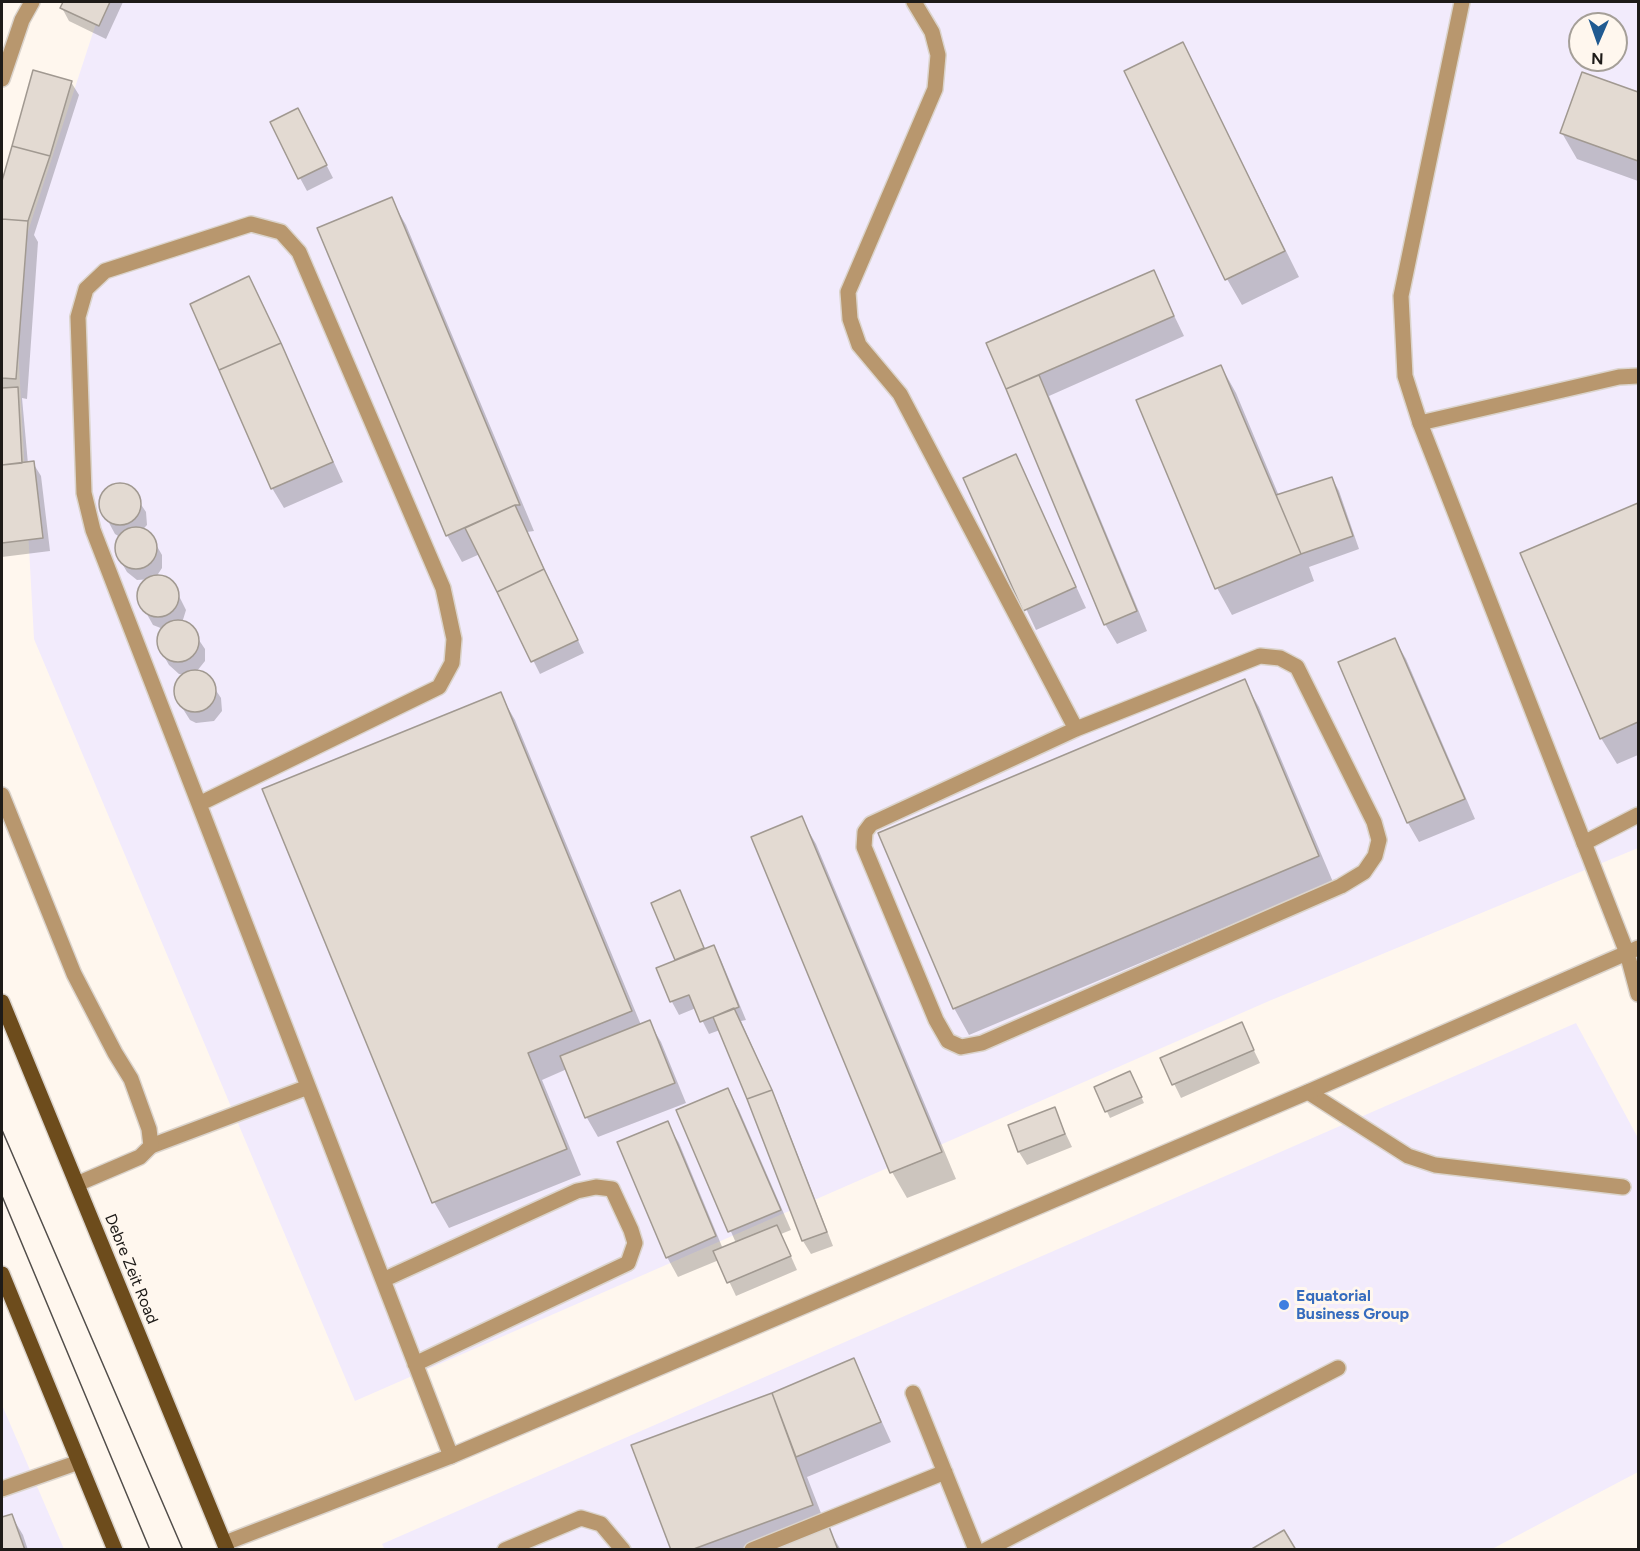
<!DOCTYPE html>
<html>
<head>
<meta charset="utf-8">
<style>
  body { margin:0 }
  #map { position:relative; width:1640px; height:1551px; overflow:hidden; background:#fff7ee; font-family:Figtree,sans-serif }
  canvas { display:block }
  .frame { position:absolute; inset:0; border:3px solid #1e1b18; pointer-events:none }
  .north { position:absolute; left:1568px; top:12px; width:60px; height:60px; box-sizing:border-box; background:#fff7ee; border:2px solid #a59f98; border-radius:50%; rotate:182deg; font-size:16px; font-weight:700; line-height:24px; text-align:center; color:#1e1b18 }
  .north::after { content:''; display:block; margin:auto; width:21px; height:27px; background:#205a91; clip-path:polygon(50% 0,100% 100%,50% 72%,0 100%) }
</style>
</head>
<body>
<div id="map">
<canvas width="1640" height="1551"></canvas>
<div class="frame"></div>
<div class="north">N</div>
</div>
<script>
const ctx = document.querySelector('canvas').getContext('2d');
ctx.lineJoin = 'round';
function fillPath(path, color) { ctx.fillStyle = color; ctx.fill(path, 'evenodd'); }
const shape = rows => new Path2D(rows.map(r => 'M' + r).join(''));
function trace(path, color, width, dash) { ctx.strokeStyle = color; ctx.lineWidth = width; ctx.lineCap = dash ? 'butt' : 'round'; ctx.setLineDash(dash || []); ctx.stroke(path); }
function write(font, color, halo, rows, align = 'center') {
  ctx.font = font + ' Figtree,sans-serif'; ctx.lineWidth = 6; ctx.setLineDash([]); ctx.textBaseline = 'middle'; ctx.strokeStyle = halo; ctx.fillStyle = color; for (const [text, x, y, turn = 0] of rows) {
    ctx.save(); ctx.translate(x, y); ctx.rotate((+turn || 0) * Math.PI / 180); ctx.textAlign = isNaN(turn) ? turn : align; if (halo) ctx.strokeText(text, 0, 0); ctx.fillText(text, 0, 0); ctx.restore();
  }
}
fillPath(shape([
  [103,2,1638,2,1638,848,1269,1001,355,1401,34,639,14,274],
  [1580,24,1616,24,1616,60,1580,60],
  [1576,1023,1638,1138,1638,1472,1492,1549,385,1550,382,1544],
  [2,1405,64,1549,2,1549]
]), '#f2ebfc');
fillPath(shape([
  [65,2,123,2,106,39,69,21,62,8],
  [1183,44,1299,277,1242,305,1227,279],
  [34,72,71,82,79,95,34,235,38,242,27,399,22,398,28,464,33,463,41,476,50,551,2,557,2,186],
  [1583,74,1638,94,1638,181,1577,159,1562,133],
  [305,123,333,178,307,191,300,178],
  [391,199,406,225,534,531,527,532,584,653,540,674,480,554,462,562,447,535],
  [1153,272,1184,336,1049,396,1147,631,1117,644,1105,624,988,344],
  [249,278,343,482,284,508,272,488],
  [1221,366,1236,393,1279,496,1332,478,1339,491,1359,549,1309,567,1314,581,1232,615,1217,588,1138,400],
  [1016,456,1086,608,1036,630,965,478],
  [117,485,130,488,146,512,147,525,142,530,154,541,162,555,162,568,156,577,173,584,186,610,182,623,188,624,205,649,205,661,197,671,205,674,221,698,222,711,214,721,196,723,190,720,183,709,175,695,177,682,185,675,179,674,169,665,161,651,158,639,163,629,153,625,139,600,144,582,151,579,137,580,127,572,119,558,116,545,120,537,115,534,101,508,106,491],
  [1638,505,1638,755,1617,764,1601,738,1522,554],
  [1395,640,1406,659,1475,819,1419,842,1408,823],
  [1244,681,1259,707,1333,882,969,1035,954,1008],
  [500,694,515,720,641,1025,649,1022,661,1042,686,1103,598,1137,587,1118,567,1069,542,1080,581,1175,449,1228,434,1202],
  [801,818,816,844,956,1179,907,1198,892,1172],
  [679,892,705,949,714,946,721,960,746,1020,741,1021,778,1104,833,1246,811,1254,803,1241,720,1030,709,1034,696,1008,679,1015,672,1002,658,969,677,961,653,904],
  [1241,1024,1260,1063,1181,1098,1162,1059],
  [1133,1079,1144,1103,1110,1118,1096,1088],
  [728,1090,739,1110,791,1230,781,1234,797,1270,736,1296,719,1260,678,1277,667,1257,667,1123,679,1143,723,1249,736,1243,678,1111],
  [1054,1109,1072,1147,1027,1165,1019,1152],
  [854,1360,891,1442,807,1477,826,1526,841,1550,672,1550,772,1394],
  [11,1515,23,1535,28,1550,2,1550,2,1519]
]), '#0003');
const building = shape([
  [63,2,110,2,99,26,60,8,63,2],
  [1183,42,1285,251,1225,280,1124,71,1183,42],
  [33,70,72,81,50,156,12,146,33,70],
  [1582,72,1638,92,1638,161,1560,133,1582,72],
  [298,108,327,165,298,179,270,122,298,108],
  [12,146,50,156,28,221,2,219,2,181,12,146],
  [392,197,520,505,515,505,446,536,317,228,392,197],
  [2,219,28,221,16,379,2,378,2,219],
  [1154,270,1174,316,1006,389,986,343,1154,270],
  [249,276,281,343,219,370,190,304,249,276],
  [281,343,333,462,271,489,219,370,281,343],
  [1221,365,1301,554,1215,589,1136,400,1221,365],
  [1039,375,1137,611,1104,625,1006,389,1039,375],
  [18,387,22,463,2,465,2,388,18,387],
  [1016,454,1076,587,1023,611,963,478,1016,454],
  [34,461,43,538,2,543,2,465,34,461],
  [1332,477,1353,536,1301,554,1276,495,1332,477],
  '99 504a21 21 0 1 1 42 0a21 21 0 1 1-42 0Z',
  [1638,503,1638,722,1600,739,1520,553,1638,503],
  [515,505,544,569,497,592,465,528,515,505],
  '115 548a21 21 0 1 1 42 0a21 21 0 1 1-42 0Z',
  [544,569,578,640,531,662,497,592,544,569],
  '137 596a21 21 0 1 1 42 0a21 21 0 1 1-42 0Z',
  '157 641a21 21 0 1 1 42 0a21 21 0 1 1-42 0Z',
  [1395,638,1465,799,1407,823,1338,662,1395,638],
  '174 691a21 21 0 1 1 42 0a21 21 0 1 1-42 0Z',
  [1245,679,1319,856,953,1009,878,833,1245,679],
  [501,692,632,1011,528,1053,567,1149,432,1203,262,789,501,692],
  [802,816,942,1152,890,1173,751,837,802,816],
  [680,890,704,948,675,960,651,903,680,890],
  [714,945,739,1007,700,1022,689,995,670,1002,656,968,714,945],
  [734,1008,772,1090,747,1099,713,1017,734,1008],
  [650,1020,675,1083,585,1118,560,1056,650,1020],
  [1242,1022,1254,1050,1172,1085,1160,1058,1242,1022],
  [1130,1071,1142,1097,1105,1112,1094,1087,1130,1071],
  [728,1088,781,1210,728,1232,676,1110,728,1088],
  [772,1090,827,1232,802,1241,747,1099,772,1090],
  [1055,1107,1065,1134,1018,1152,1008,1125,1055,1107],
  [668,1121,716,1236,666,1258,617,1142,668,1121],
  [777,1225,791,1256,727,1283,713,1251,777,1225],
  [854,1358,881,1422,796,1457,772,1393,854,1358],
  [772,1393,813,1505,691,1550,671,1550,631,1445,772,1393],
  [12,1514,25,1550,2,1550,2,1517,12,1514],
  [828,1524,838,1550,759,1550,828,1524],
  [1284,1530,1296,1550,1250,1550,1284,1530]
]);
fillPath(building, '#e3dad2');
trace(building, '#a19991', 1.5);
const lane = shape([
  [914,2,932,32,938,55,935,89,848,292,850,319,859,345,900,394,1076,729],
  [1420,423,1619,377,1638,376],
  [1260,656,1280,658,1297,667,1374,822,1379,840,1375,856,1364,872,1341,886,982,1043,961,1047,948,1041,936,1020,864,847,865,832,871,824,1076,729,1260,656],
  [199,804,439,687,452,663,454,639,443,588,299,252,281,232,251,224,105,271,86,289,78,317,84,493,93,530,451,1456],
  [1584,843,1638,815],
  [1308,1092,1408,1156,1435,1165,1623,1187],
  [151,1146,308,1087],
  [383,1280,577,1191,596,1187,612,1189,631,1230,635,1243,628,1263,415,1364],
  [913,1393,976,1550],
  [2,1489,79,1462],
  [505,1550,581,1518,601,1524,623,1550],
  [752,1550,945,1472],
  [986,1550,1338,1368]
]);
const street = shape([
  [1462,2,1401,296,1405,376,1420,423,1627,953,1638,994],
  [2,79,22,20,32,2],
  [2,795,74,974,115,1053,131,1079,149,1129,151,1146,140,1157,77,1184],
  [225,1543,451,1456,1308,1092,1638,948]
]);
const primary = shape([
  [2,1002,227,1550],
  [2,1274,115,1550]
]);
trace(lane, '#dbd4cc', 18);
trace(street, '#dbd4cc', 18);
trace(primary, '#dbd4cc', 18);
trace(lane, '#b8976e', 15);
trace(street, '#b8976e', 15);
trace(primary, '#6d4c1c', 15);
trace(shape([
  [2,1130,183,1550],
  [2,1196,150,1550]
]), '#524e4a', 1.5);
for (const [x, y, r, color] of [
  [1284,1305,6,"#3f7fe0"]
]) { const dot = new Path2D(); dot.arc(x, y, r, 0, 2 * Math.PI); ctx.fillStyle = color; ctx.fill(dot); trace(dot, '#fff7ee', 2); }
write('16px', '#1e1b18', '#fff7ee', [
  ["Debre Zeit Road",131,1269,68]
]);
write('bold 16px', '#366cbe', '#fff7ee', [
  ["Equatorial",1296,1296],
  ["Business Group",1296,1314]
], 'left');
</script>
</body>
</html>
